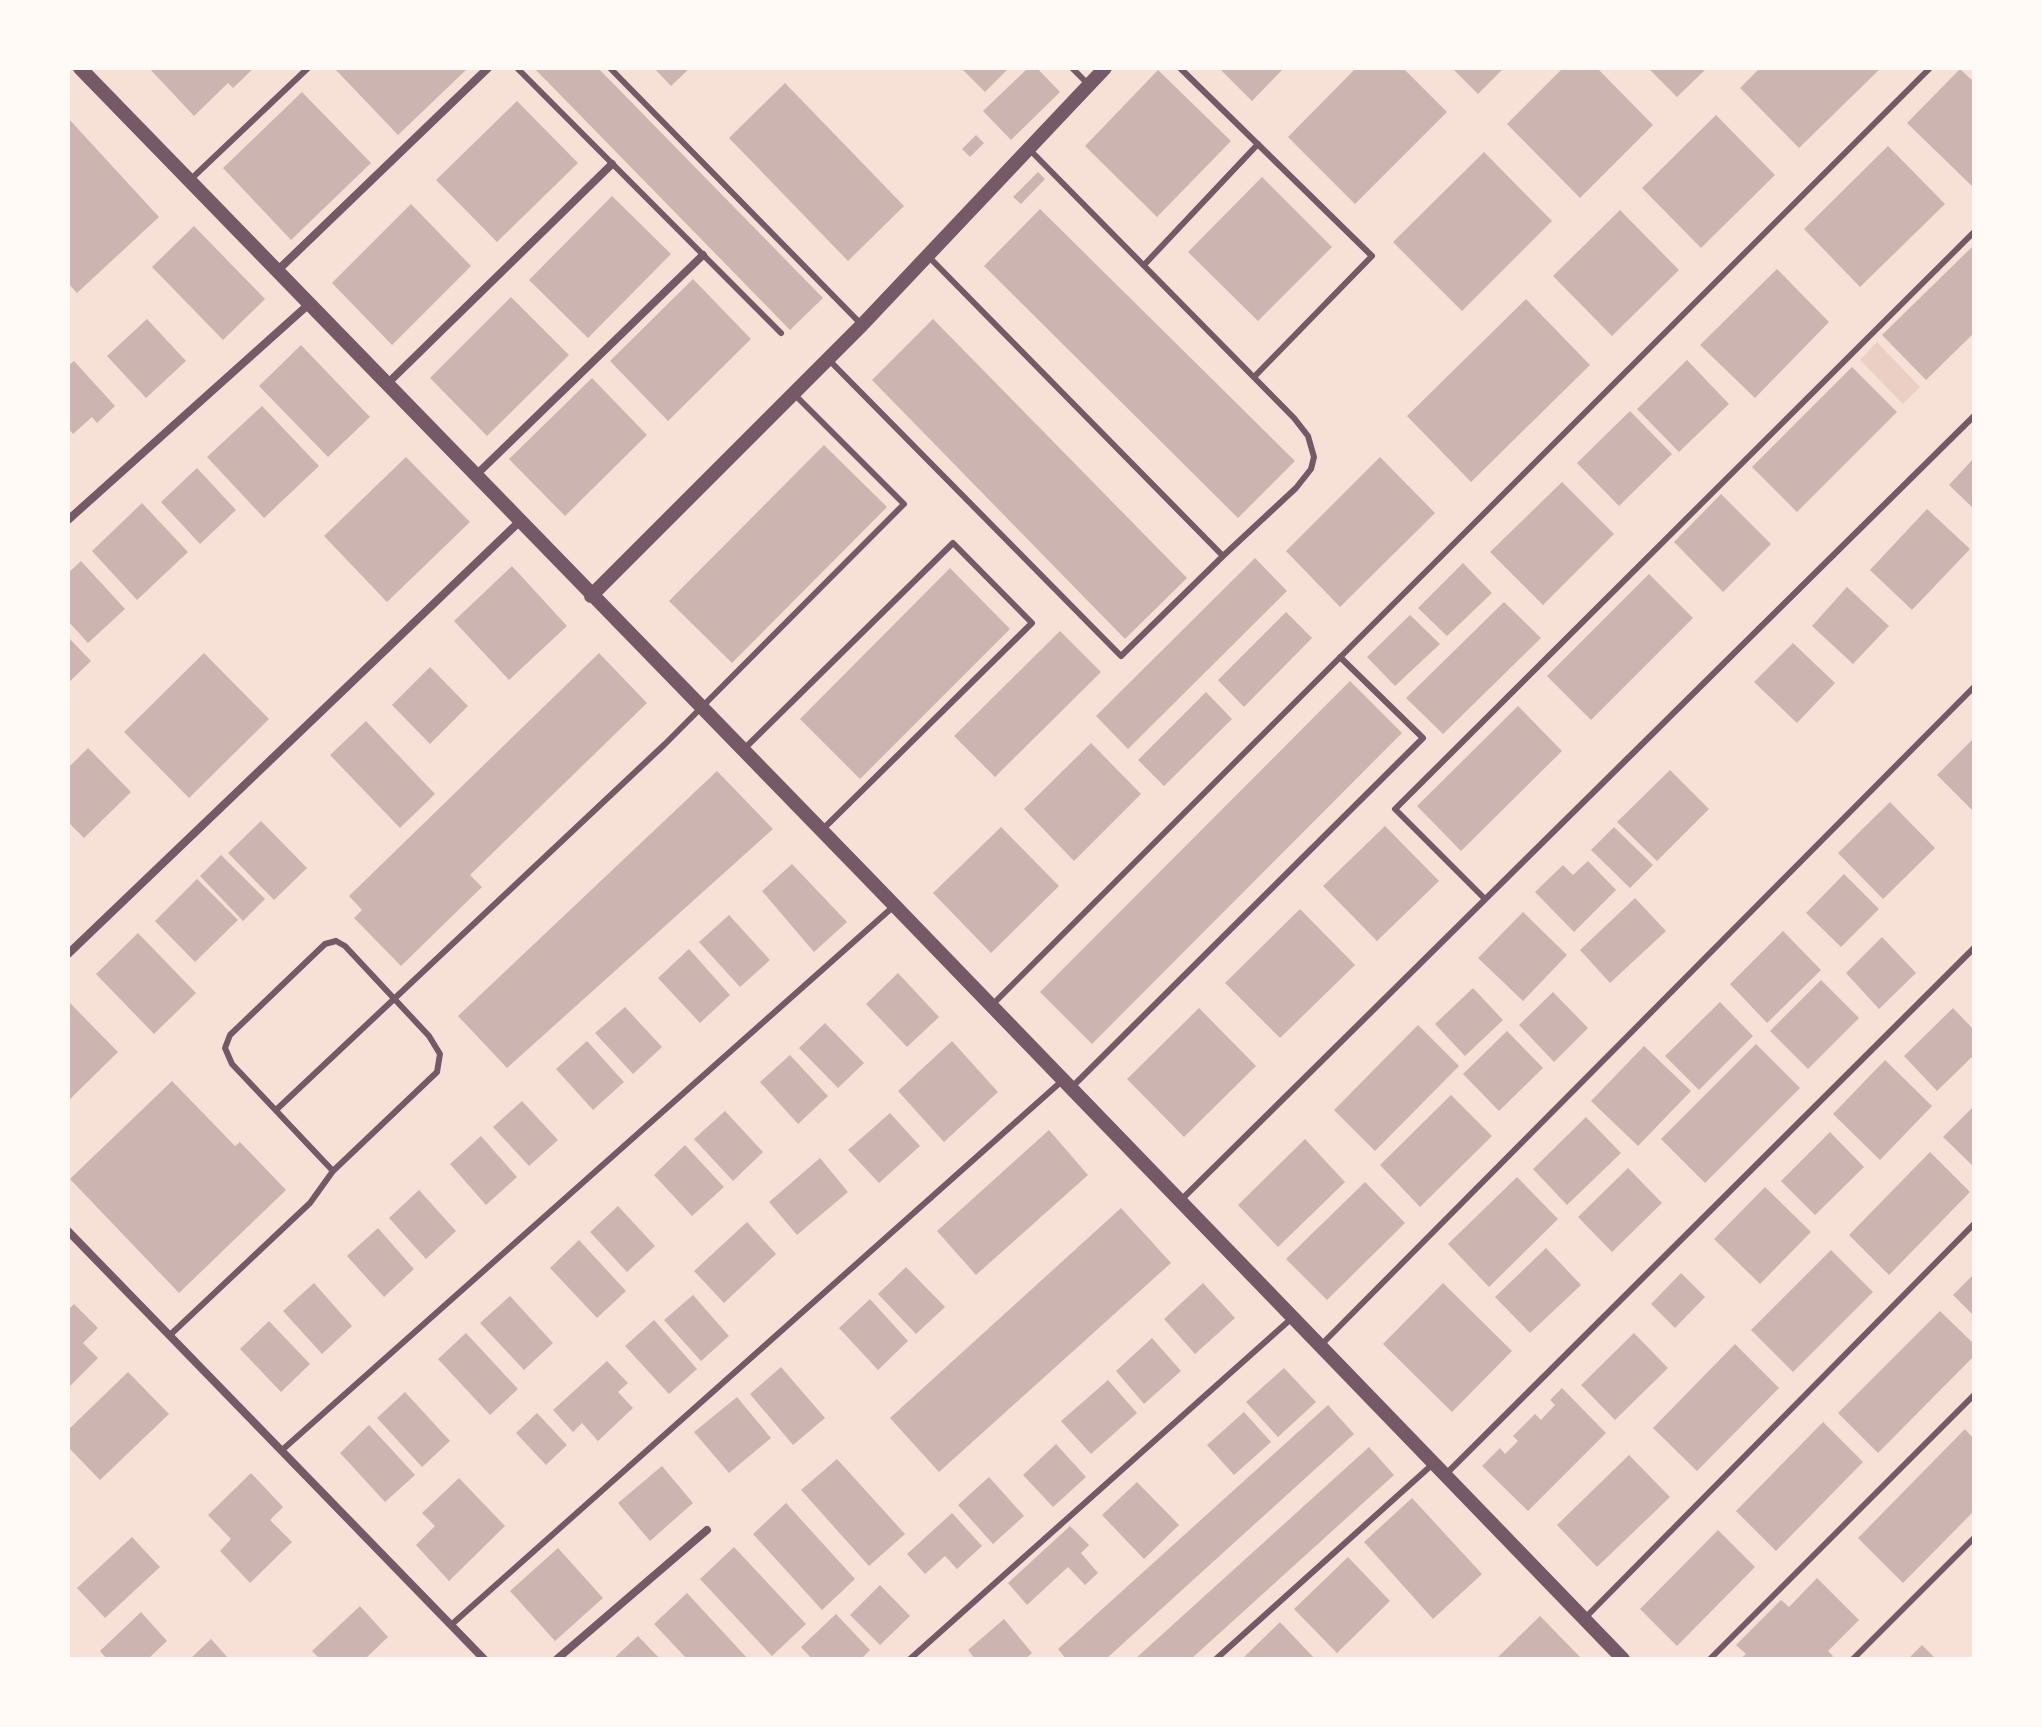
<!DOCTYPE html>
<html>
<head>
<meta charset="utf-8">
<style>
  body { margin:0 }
  #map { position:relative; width:2042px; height:1727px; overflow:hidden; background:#f7e1d7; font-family:"Titillium Web",sans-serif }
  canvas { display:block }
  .frame { position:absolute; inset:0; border:70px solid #fffaf5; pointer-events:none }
</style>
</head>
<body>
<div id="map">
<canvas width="2042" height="1727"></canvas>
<div class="frame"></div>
</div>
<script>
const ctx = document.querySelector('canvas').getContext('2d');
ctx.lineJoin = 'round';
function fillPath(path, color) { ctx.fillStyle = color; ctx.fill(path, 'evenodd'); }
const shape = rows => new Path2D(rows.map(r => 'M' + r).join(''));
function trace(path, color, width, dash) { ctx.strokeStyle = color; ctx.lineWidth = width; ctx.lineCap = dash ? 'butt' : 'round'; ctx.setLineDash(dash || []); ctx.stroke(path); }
fillPath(shape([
  [1877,342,1920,387,1903,404,1860,360]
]), '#ebcfc5');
fillPath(shape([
  [149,68,254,68,233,88,228,83,194,116],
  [334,68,468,68,398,135],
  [534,68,598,68,823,298,790,330],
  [654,68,690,68,671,86],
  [961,68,1009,68,985,92],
  [1028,68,1037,68,1060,92,1011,140,983,111],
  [1219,68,1284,68,1252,101],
  [1356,68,1403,68,1447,112,1355,204,1288,137],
  [1452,68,1504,68,1478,94],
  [1563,68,1597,68,1653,125,1580,198,1507,124],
  [1648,68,1707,68,1677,97],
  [1760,68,1881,68,1799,148,1740,88],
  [1960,69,1974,82,1974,188,1907,123],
  [1158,70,1231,141,1157,217,1085,146],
  [785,83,904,206,848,261,729,138],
  [302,92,371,163,291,240,223,168],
  [517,101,578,163,497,242,436,180],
  [1716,115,1775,175,1701,248,1642,188],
  [68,118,159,217,77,293,68,283],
  [976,135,984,143,970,157,962,149],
  [1888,146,1945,204,1860,287,1804,229],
  [1484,152,1552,221,1462,311,1393,242],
  [1038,172,1045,179,1021,204,1013,197],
  [1262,177,1332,247,1258,321,1188,252],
  [612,196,671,254,588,338,529,280],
  [411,204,471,266,392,345,332,283],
  [1040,209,1295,461,1238,518,984,266],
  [1620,210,1679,270,1612,336,1553,276],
  [194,226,265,299,223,340,152,267],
  [1974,245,1974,333,1926,380,1882,335],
  [1777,269,1829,322,1755,398,1700,345],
  [693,279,751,339,668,421,610,361],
  [511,297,569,355,487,436,430,378],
  [1526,299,1590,365,1471,482,1407,416],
  [147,319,186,361,146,398,107,356],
  [933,319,1187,578,1125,639,872,380],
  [301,345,370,417,328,457,259,386],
  [1687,360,1729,404,1679,452,1637,409],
  [74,361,115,406,97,423,92,417,73,434,68,428,68,366],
  [1852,367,1897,412,1797,512,1752,467],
  [592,378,647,435,565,516,509,459],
  [262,406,319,466,264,518,207,457],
  [1630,411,1672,454,1619,506,1577,463],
  [824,445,887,507,732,663,669,601],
  [406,457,470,522,387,602,324,536],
  [1380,457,1435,513,1340,607,1286,551],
  [1974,458,1974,509,1949,485],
  [197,468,236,510,200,544,161,502],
  [1562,482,1614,534,1543,605,1490,552],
  [1721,494,1771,544,1723,592,1674,542],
  [142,503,188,552,137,600,92,551],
  [1927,509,1970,549,1912,610,1870,570],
  [1255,558,1287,591,1128,749,1096,716],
  [81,561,125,609,88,643,68,621,68,573],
  [1463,563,1492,593,1447,636,1418,608],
  [512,566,567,626,509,680,454,621],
  [950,568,1010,629,860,779,800,719],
  [1649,574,1693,618,1591,720,1547,676],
  [1847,587,1889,626,1853,664,1812,626],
  [1504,602,1541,638,1443,734,1406,698],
  [1286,612,1312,638,1244,707,1218,680],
  [1410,615,1440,644,1395,686,1367,657],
  [1060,631,1101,672,995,777,954,736],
  [68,637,91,661,68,683],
  [1793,643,1835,683,1797,723,1754,682],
  [204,653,269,719,189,798,124,732],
  [599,653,647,703,470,875,482,887,401,966,354,918,362,910,349,896],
  [430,667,468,706,430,744,392,705],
  [1350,681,1402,733,1092,1044,1040,992],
  [1206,692,1232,719,1164,786,1138,760],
  [1518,706,1562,751,1461,851,1417,806],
  [366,721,435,794,400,828,330,755],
  [1974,738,1974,808,1972,810,1937,775],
  [1091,743,1141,794,1074,861,1024,809],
  [88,748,131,792,84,838,68,822,68,768],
  [1670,770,1709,809,1657,861,1617,822],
  [717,771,773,829,507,1068,458,1016],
  [1890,802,1935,848,1883,899,1838,853],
  [261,821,307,868,274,900,228,853],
  [1385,826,1439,881,1377,941,1323,886],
  [1001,827,1059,886,991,953,933,893],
  [1614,827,1653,865,1630,888,1591,850],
  [221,855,265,899,243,921,200,876],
  [1588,861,1616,890,1574,932,1535,892,1563,865,1573,875],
  [792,864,847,922,814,952,762,891],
  [1844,874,1879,909,1841,947,1806,913],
  [197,879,238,920,195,962,155,921],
  [1635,898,1666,931,1610,983,1580,950],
  [1300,909,1355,965,1280,1038,1225,983],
  [1523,912,1567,955,1523,1001,1478,958],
  [729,915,770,960,740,987,699,942],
  [1783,931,1821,970,1767,1023,1730,984],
  [138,933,196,993,154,1034,96,974],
  [1882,937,1916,973,1879,1009,1846,973],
  [689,949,730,995,700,1023,658,978],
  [898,973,939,1017,907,1047,866,1004],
  [1821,980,1859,1018,1808,1069,1770,1031],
  [1473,988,1503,1020,1465,1056,1435,1024],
  [1553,992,1588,1028,1554,1062,1519,1025],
  [68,1001,118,1052,68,1101],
  [1720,1002,1753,1036,1699,1090,1665,1056],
  [625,1007,662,1047,633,1074,595,1033],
  [1199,1008,1256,1066,1184,1137,1127,1079],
  [1953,1008,1974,1030,1974,1055,1937,1091,1904,1056],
  [825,1023,864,1063,838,1088,799,1048],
  [1418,1025,1459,1066,1375,1151,1334,1110],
  [1507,1031,1543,1068,1499,1111,1463,1074],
  [587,1041,624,1082,593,1110,556,1069],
  [952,1041,998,1092,944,1142,898,1091],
  [1756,1044,1800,1088,1705,1183,1661,1139],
  [1644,1046,1691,1091,1638,1146,1591,1101],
  [790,1055,828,1096,798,1124,760,1082],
  [1885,1060,1932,1106,1880,1160,1833,1114],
  [172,1081,235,1146,240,1142,286,1190,179,1293,70,1179],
  [1451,1095,1492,1136,1420,1207,1380,1165],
  [522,1101,558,1140,529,1166,493,1127],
  [1974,1106,1974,1167,1943,1137],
  [725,1111,763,1152,733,1181,694,1139],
  [890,1113,920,1146,879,1183,848,1150],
  [1586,1117,1621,1153,1567,1205,1533,1169],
  [1049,1130,1088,1175,976,1275,937,1231],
  [1830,1132,1864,1167,1815,1215,1781,1181],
  [481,1136,517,1177,486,1205,450,1164],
  [1305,1139,1345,1182,1278,1247,1238,1205],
  [685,1145,724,1187,692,1216,654,1175],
  [1930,1152,1970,1192,1889,1275,1849,1235],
  [820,1158,848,1192,797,1235,769,1202],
  [1628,1168,1662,1203,1612,1252,1578,1217],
  [1517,1177,1558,1219,1489,1287,1448,1244],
  [1365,1182,1405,1223,1327,1300,1286,1259],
  [1765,1187,1811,1232,1760,1284,1714,1239],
  [419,1190,456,1231,426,1259,389,1218],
  [618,1206,655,1246,627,1272,590,1232],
  [1121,1208,1171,1263,939,1472,890,1418],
  [747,1222,776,1254,724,1303,694,1271],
  [378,1228,414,1269,384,1297,347,1256],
  [579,1240,626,1291,597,1318,550,1268],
  [1546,1248,1581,1285,1530,1333,1495,1297],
  [1831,1250,1873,1292,1793,1372,1751,1330],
  [906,1267,945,1307,916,1334,878,1294],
  [1681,1273,1705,1297,1675,1328,1651,1304],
  [1974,1274,1974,1316,1953,1295],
  [314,1283,352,1326,322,1354,283,1311],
  [1203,1283,1235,1318,1195,1354,1164,1319],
  [1443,1283,1512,1351,1452,1412,1383,1344],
  [693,1295,729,1336,701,1361,664,1320],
  [510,1296,553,1343,524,1370,480,1323],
  [870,1299,908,1341,878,1370,839,1328],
  [74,1304,98,1328,83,1343,98,1358,68,1388,68,1310],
  [1940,1311,1974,1344,1974,1356,1878,1453,1838,1413],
  [654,1320,697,1369,669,1394,625,1346],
  [269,1321,310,1364,281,1392,240,1349],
  [466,1333,518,1389,490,1415,438,1359],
  [1634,1333,1668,1368,1615,1420,1581,1385],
  [1152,1338,1181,1371,1144,1404,1116,1371],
  [1735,1344,1779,1388,1697,1471,1653,1428],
  [607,1361,628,1383,618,1392,633,1408,598,1441,582,1423,573,1432,553,1410],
  [781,1367,825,1418,793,1445,750,1394],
  [1284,1368,1316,1402,1278,1437,1246,1402],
  [128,1372,169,1414,100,1480,68,1447,68,1430],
  [1108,1380,1137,1413,1091,1454,1061,1421],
  [1562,1388,1606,1433,1528,1511,1482,1466,1500,1448,1505,1454,1518,1441,1513,1436,1535,1414,1541,1420,1555,1405,1550,1400],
  [405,1392,450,1441,422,1467,377,1418],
  [737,1397,771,1438,729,1473,694,1432],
  [1328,1405,1354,1434,1106,1659,1066,1659,1058,1649],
  [1244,1412,1271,1442,1234,1475,1207,1445],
  [537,1413,567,1445,546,1465,516,1433],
  [1823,1422,1863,1462,1776,1551,1736,1511],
  [369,1425,415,1475,385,1502,340,1453],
  [1965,1429,1974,1439,1974,1511,1903,1583,1858,1538],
  [1056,1444,1086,1477,1053,1507,1023,1475],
  [1369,1447,1394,1475,1191,1659,1135,1659],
  [1629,1455,1670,1497,1597,1567,1557,1525],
  [837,1459,905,1534,869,1566,801,1490],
  [662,1466,693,1503,650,1541,618,1503],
  [251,1473,283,1507,270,1520,292,1542,250,1583,220,1551,231,1539,208,1515],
  [989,1477,1024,1516,993,1544,958,1505],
  [459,1478,505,1526,449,1581,416,1545,435,1526,422,1513],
  [1137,1482,1179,1525,1144,1559,1102,1515],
  [1412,1498,1482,1574,1433,1619,1364,1542],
  [786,1503,855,1579,822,1610,753,1534],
  [952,1513,982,1546,957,1569,945,1556,925,1574,907,1554],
  [1070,1526,1089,1545,1081,1553,1098,1573,1085,1585,1068,1567,1027,1605,1008,1583],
  [1718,1530,1755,1567,1677,1646,1640,1609],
  [132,1537,160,1567,105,1618,77,1588],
  [734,1547,806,1624,772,1656,700,1579],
  [558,1548,603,1598,555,1641,510,1591],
  [1348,1557,1390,1601,1337,1653,1294,1609],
  [1817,1578,1859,1620,1828,1651,1833,1656,1830,1659,1740,1659,1746,1654,1736,1645,1781,1600,1789,1607],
  [880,1585,910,1616,880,1645,850,1615],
  [687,1593,748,1659,687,1659,654,1624],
  [360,1606,388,1637,365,1659,320,1659,312,1651],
  [141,1612,167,1641,148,1659,107,1659,100,1651],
  [836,1614,870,1650,861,1659,812,1659,801,1647],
  [1540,1616,1582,1659,1496,1659],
  [1004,1619,1032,1653,1025,1659,975,1659,968,1650],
  [1280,1622,1315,1659,1242,1659],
  [638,1636,660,1659,613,1659],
  [211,1639,229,1659,190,1659],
  [1922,1645,1936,1659,1908,1659]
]), '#ccb4b1');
trace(shape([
  [517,68,781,333],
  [610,68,862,325],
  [1072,68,1089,85],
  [1180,68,1372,256,1254,377],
  [189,181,308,68],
  [928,256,1223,556,1296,488,1311,469,1314,457,1308,436,1294,418,1030,150],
  [1144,265,1258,144],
  [828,359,1121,656,1223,556],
  [743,750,953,543,1032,623,822,830],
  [1485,899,1395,809,1974,232],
  [336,941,345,946,429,1036,440,1054,437,1072,333,1171,232,1064,225,1048,230,1035,325,944,336,941],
  [991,1006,1930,68],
  [1071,1088,1423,738,1340,657],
  [276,1110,665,744,904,504,794,394],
  [1180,1201,1974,416],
  [170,1335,310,1203,333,1171],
  [1320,1346,1974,687],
  [281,1451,894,906],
  [1447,1473,1974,948],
  [1584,1619,1974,1224],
  [451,1625,1063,1080],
  [910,1659,1292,1318],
  [1216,1659,1434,1463],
  [1710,1659,1974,1395],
  [1853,1659,1974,1538]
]), '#755966', 6);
trace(shape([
  [277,271,488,68],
  [387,384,612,164],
  [476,475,703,255],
  [68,520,309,304],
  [68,954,519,522],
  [68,1231,484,1659],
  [557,1659,707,1530]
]), '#755966', 8);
trace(shape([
  [80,68,867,877,1623,1659],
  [591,596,862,325,1105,68]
]), '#755966', 14);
</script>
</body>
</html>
